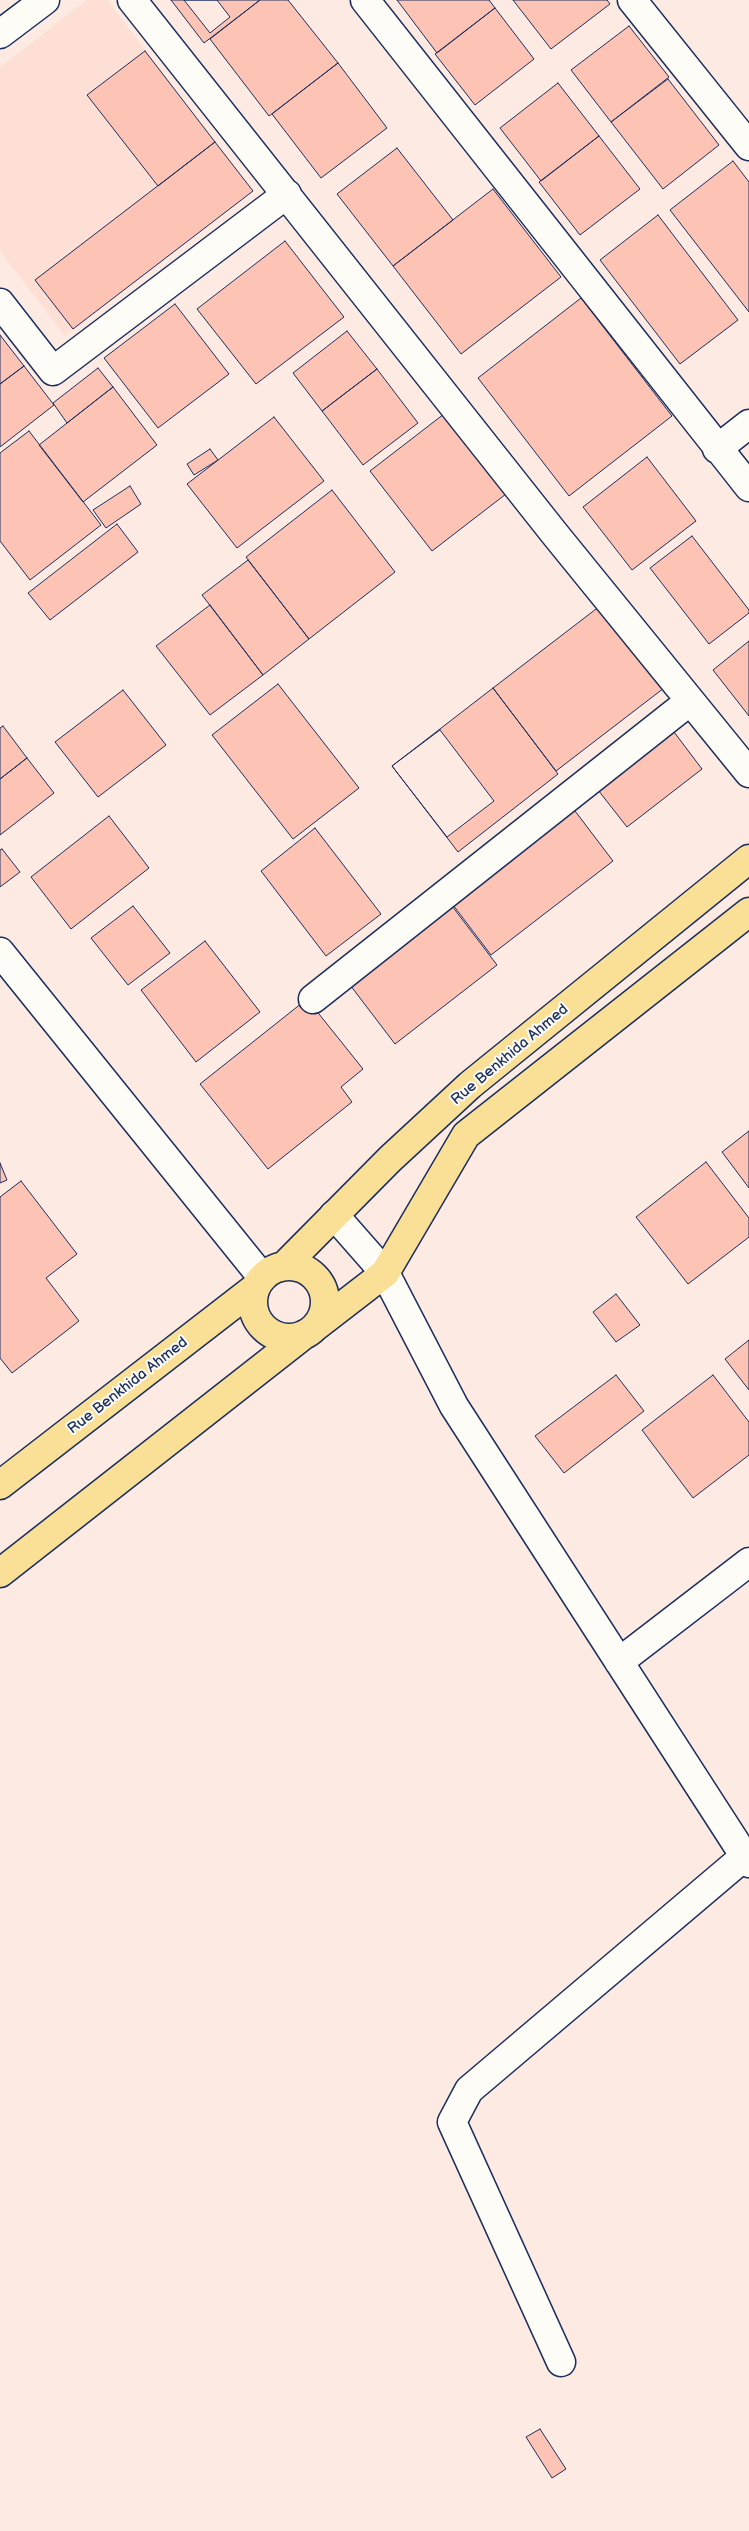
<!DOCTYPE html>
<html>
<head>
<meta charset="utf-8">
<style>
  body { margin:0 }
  canvas { display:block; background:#fdebe3 }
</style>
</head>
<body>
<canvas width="749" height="2531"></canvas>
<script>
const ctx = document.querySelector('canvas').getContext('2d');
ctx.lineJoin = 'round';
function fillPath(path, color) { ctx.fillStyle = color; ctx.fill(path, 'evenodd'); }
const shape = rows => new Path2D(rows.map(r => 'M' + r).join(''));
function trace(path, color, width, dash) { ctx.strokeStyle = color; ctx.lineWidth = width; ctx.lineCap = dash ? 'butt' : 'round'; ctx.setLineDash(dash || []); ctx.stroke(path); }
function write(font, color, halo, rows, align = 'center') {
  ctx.font = font + ' "Balsamiq Sans",sans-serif'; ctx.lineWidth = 4; ctx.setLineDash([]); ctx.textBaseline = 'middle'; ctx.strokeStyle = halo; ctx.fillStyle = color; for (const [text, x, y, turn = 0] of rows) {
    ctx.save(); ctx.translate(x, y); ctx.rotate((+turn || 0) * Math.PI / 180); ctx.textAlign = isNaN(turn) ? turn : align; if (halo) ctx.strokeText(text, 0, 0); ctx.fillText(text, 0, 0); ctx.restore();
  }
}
fillPath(shape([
  [87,0,107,0,253,191,65,336,0,251,0,67]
]), '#fddfd5');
const building = shape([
  [171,0,260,0,204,43,171,0],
  [184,0,217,0,230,17,210,33,184,0],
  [260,0,288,0,338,63,269,116,210,39,260,0],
  [397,0,489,0,495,8,437,53,397,0],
  [513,0,607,0,610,4,551,49,513,0],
  [495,8,534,59,475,105,435,54,495,8],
  [629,26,669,77,611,122,571,70,629,26],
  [145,51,215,142,158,186,87,95,145,51],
  [338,63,387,128,321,178,272,114,338,63],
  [668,79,719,145,663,189,611,122,668,79],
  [558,83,599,136,541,181,500,128,558,83],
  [599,136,640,189,580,235,539,182,599,136],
  [215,142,253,191,73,329,35,280,215,142],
  [397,148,453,220,393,266,337,194,397,148],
  [733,161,749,182,749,312,670,210,733,161],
  [493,189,561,277,461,354,393,266,493,189],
  [658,215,738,320,680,364,600,260,658,215],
  [285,241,344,317,256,384,197,309,285,241],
  [581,298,672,416,569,496,478,378,581,298],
  [175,304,229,374,158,428,104,358,175,304],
  [347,331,377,369,322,411,293,373,347,331],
  [0,335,24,366,0,384,0,335],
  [24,366,54,405,0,447,0,384,24,366],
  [98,368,113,387,67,423,53,403,98,368],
  [377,369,418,423,363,465,322,411,377,369],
  [113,387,157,445,83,502,39,445,113,387],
  [444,414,506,494,432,551,370,471,444,414],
  [274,417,324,481,237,548,187,484,274,417],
  [29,431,101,525,30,580,0,541,0,453,29,431],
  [210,449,218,460,194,475,187,464,210,449],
  [647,457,696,521,632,570,583,507,647,457],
  [130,486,141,504,106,528,93,510,130,486],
  [332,490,395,572,309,639,246,557,332,490],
  [117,524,138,552,50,620,28,593,117,524],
  [692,536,749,610,749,613,709,644,650,568,692,536],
  [248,560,309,639,263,675,202,595,248,560],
  [210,605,263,675,210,715,156,646,210,605],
  [600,606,664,688,556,771,493,688,600,606],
  [749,641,749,716,713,670,749,641],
  [278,684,359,788,293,839,212,735,278,684],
  [493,688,558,774,458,852,392,766,493,688],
  [123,690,166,745,98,797,55,742,123,690],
  [3,726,27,758,0,779,0,728,3,726],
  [440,730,494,801,447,837,392,766,440,730],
  [674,732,702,769,627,827,598,790,674,732],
  [27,758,54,793,0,835,0,779,27,758],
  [572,807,613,861,491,955,450,901,572,807],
  [109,816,149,868,71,929,31,877,109,816],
  [315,828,381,914,326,956,261,871,315,828],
  [2,849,20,872,0,887,0,850,2,849],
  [449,902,497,965,395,1044,347,981,449,902],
  [133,906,170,953,128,985,91,938,133,906],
  [205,941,260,1012,196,1062,141,990,205,941],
  [307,999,363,1069,341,1087,352,1102,268,1169,200,1084,307,999],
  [749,1131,749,1188,722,1152,749,1131],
  [706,1162,749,1218,749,1237,688,1284,636,1217,706,1162],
  [0,1163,7,1180,0,1183,0,1163],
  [21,1181,77,1254,46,1278,79,1321,12,1373,0,1358,0,1197,21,1181],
  [616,1294,640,1325,616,1342,593,1312,616,1294],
  [749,1340,749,1390,725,1359,749,1340],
  [616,1375,644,1411,564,1473,535,1436,616,1375],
  [713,1375,749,1422,749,1455,693,1498,642,1430,713,1375],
  [540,2429,566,2469,552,2478,526,2437,540,2429]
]);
fillPath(building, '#fdc3b5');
trace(building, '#1b2f5e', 1);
const minor = shape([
  [132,0,554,533,749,773],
  [365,0,749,487],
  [632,0,749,146],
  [0,34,45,0],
  [0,303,53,371,287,194],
  [717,449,749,424],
  [0,952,262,1277],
  [313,999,690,701],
  [334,1215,385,1273,454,1406,749,1863],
  [619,1662,749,1562],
  [561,2362,452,2122,469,2090,744,1857]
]);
const major = shape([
  [284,1266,390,1159,470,1085,749,859],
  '253 1302a36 36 0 1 1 72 0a36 36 0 1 1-72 0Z',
  [315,1327,385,1273,466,1135,749,912],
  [0,1485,256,1287],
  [0,1573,305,1334]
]);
trace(minor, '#1b2f5e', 31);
trace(major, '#1b2f5e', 31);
trace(minor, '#fdfcf7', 28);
trace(major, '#fadf96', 28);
write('15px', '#1b2f5e', '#fdfcf7', [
  ["Rue Benkhida Ahmed",510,1055,-40],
  ["Rue Benkhida Ahmed",128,1386,-38]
]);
</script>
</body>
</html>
